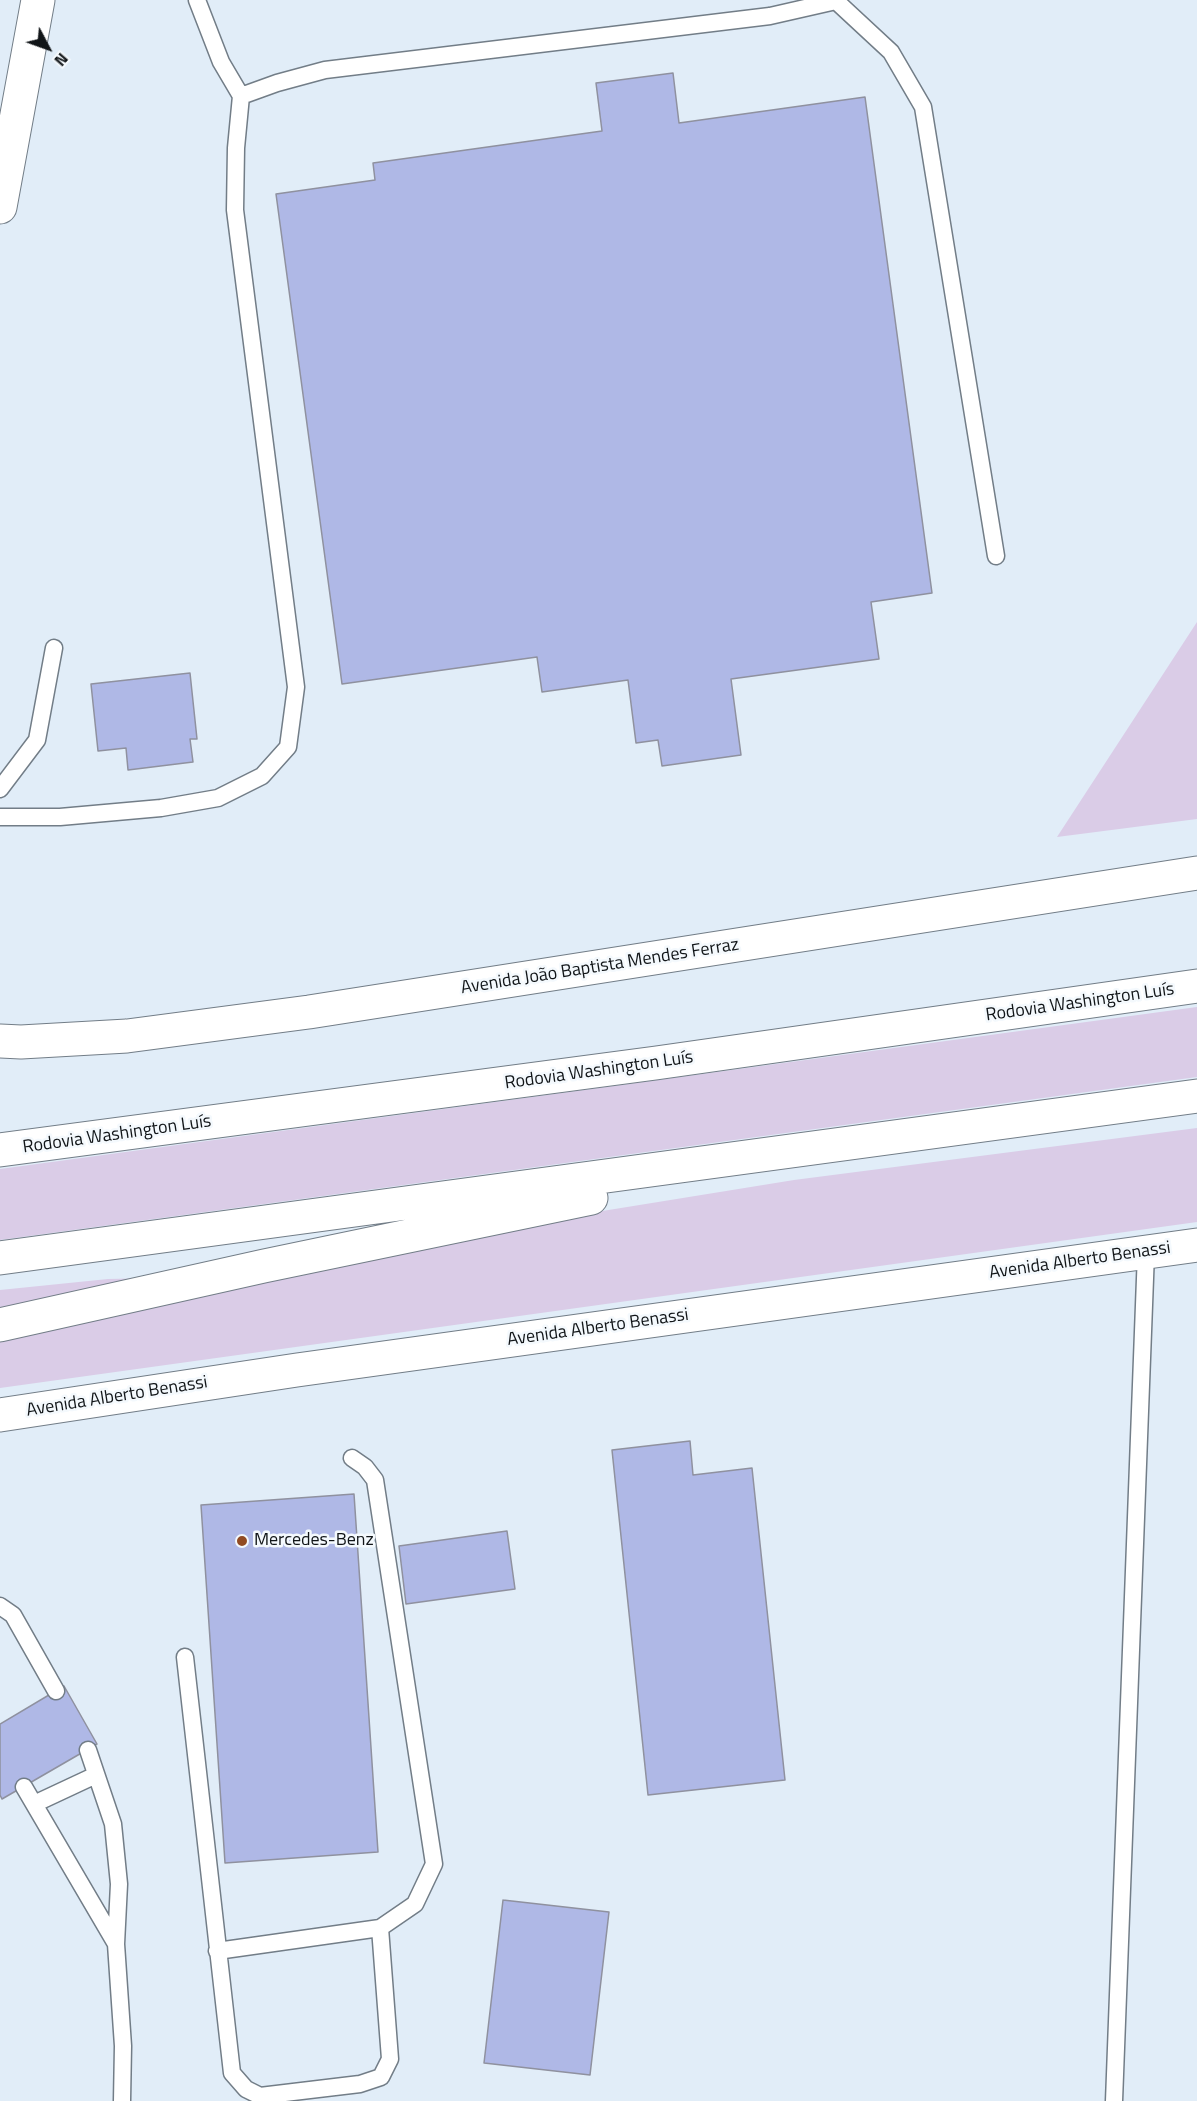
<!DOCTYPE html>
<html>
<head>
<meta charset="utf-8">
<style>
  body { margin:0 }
  #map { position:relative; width:1197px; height:2101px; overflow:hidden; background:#e1edf8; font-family:"Titillium Web",sans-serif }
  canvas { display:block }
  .north { position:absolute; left:18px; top:18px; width:60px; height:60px; -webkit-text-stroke:4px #f4f9fd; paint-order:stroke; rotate:131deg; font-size:16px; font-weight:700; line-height:24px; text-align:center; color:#111518 }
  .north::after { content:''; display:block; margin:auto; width:21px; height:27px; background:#111518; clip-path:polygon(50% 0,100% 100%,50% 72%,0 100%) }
</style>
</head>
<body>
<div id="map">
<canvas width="1197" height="2101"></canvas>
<div class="north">N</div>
</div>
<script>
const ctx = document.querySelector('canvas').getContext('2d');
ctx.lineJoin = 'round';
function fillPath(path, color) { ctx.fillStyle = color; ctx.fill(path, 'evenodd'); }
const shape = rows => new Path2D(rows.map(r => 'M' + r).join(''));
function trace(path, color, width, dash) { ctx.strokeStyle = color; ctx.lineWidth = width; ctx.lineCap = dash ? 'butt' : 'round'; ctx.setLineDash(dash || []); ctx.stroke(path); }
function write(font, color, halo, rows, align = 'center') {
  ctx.font = font + ' "Titillium Web",sans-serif'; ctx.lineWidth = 5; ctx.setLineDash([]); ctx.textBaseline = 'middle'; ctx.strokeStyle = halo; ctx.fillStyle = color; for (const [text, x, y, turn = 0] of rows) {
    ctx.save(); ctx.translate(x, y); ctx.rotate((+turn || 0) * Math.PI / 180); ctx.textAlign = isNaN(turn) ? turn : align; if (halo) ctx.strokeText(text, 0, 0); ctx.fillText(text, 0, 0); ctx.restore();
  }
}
fillPath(shape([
  [1197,622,1197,819,1057,837],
  [1197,1007,1197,1077,0,1240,0,1169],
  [1197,1128,1197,1222,0,1388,0,1335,553,1219,794,1180],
  [154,1278,0,1312,0,1290,108,1279]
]), '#dacce7');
const building = shape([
  [673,73,679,123,865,97,932,593,871,602,879,659,731,679,741,755,662,766,658,740,636,743,628,680,542,692,537,657,342,684,276,194,375,180,373,163,602,131,596,83,673,73],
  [190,673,197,739,190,739,193,762,128,770,126,748,98,751,91,684,190,673],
  [690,1441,693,1475,752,1468,785,1780,648,1795,612,1450,690,1441],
  [354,1494,378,1852,225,1863,201,1505,354,1494],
  [507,1531,515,1589,406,1604,399,1546,507,1531],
  [64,1686,97,1744,2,1799,0,1795,0,1724,64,1686],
  [503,1900,609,1912,590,2075,484,2063,503,1900]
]);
fillPath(building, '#afb8e6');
trace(building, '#8f919f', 1.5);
const lane = shape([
  [197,0,221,62,241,96],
  [0,789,37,740,54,648],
  [0,817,60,817,161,808,218,798,262,776,288,747,296,687,235,210,236,148,241,96,277,83,325,70,770,16,836,1,891,52,923,107,996,556],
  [0,1606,13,1615,56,1691],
  [185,1657,232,2073,246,2089,260,2096,360,2084,381,2077,390,2059,380,1928],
  [88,1750,113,1824,119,1884,116,1944,123,2046,122,2101],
  [24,1787,116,1944],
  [34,1804,96,1775],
  [217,1951,380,1928,415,1904,434,1864,375,1480,365,1467,352,1458],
  [1114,2101,1146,1252]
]);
const street = shape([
  [0,207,38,0]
]);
const secondary = shape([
  [0,1041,21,1042,127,1036,309,1012,1197,873],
  [0,1415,297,1370,1197,1245]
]);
const highway = shape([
  [0,1150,656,1063,1197,986],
  [0,1258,1197,1096],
  [0,1325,264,1266,591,1198]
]);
trace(lane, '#727d87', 19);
trace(street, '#727d87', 35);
trace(secondary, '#727d87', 35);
trace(highway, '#727d87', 35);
trace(lane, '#fff', 16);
trace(street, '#fff', 33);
trace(secondary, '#fff', 33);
trace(highway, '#fff', 33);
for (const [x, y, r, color] of [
  [242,1541,6,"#914b23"]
]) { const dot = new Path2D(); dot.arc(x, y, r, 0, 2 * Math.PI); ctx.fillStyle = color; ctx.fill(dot); trace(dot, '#f4f9fd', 2); }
write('18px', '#111518', '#f4f9fd', [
  ["Avenida João Baptista Mendes Ferraz",600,967,-9],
  ["Rodovia Washington Luís",1080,1003,-8],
  ["Rodovia Washington Luís",599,1071,-8],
  ["Rodovia Washington Luís",117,1135,-8],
  ["Avenida Alberto Benassi",1080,1261,-8],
  ["Avenida Alberto Benassi",598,1328,-8],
  ["Avenida Alberto Benassi",117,1397,-9]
]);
write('18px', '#111518', '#f4f9fd', [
  ["Mercedes-Benz",254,1541]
], 'left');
</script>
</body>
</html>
